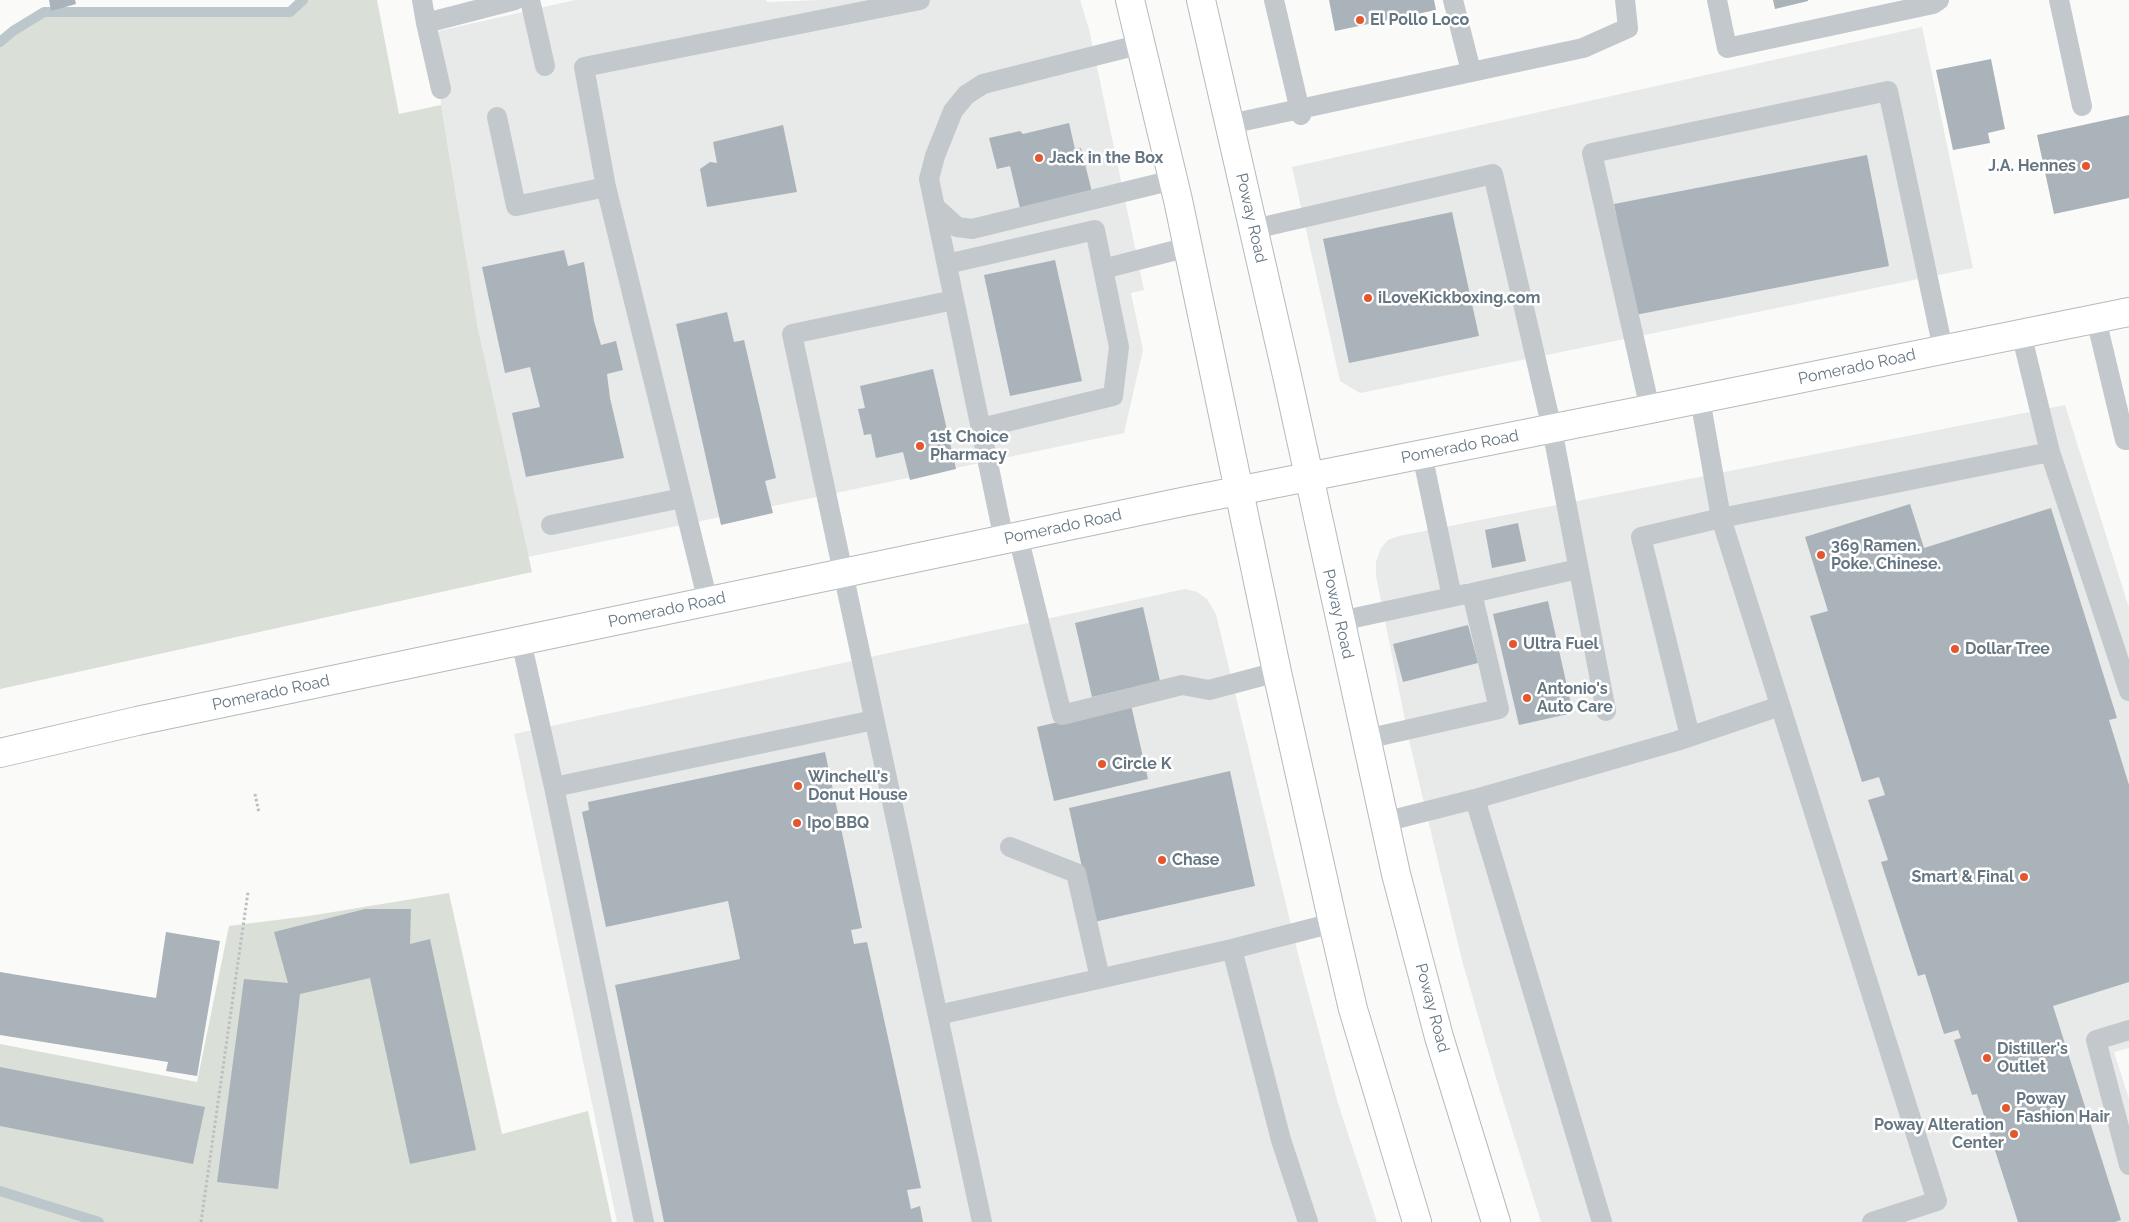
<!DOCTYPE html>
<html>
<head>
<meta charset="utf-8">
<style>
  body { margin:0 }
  canvas { display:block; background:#fafaf8 }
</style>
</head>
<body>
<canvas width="2129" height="1222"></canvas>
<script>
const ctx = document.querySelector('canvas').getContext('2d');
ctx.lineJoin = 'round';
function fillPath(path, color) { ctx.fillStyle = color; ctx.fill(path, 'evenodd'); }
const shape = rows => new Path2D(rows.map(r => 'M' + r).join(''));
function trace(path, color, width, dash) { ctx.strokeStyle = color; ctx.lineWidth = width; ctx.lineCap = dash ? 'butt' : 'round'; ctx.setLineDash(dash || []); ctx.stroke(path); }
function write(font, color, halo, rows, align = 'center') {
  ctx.font = font + ' Raleway,sans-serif'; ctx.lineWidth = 5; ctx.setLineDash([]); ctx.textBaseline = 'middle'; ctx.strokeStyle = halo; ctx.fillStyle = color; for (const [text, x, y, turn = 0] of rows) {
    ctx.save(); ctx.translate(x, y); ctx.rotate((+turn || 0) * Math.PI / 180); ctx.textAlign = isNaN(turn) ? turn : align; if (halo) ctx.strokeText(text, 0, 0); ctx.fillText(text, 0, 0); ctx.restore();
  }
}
fillPath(shape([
  [575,0,766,0,767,2,820,0,1080,0,1089,29,1144,290,1131,293,1143,350,1124,433,528,557,478,329,441,105,439,31],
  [1922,27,1973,268,1360,393,1340,381,1292,167],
  [2065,405,2129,608,2129,1048,2114,1052,2129,1099,2129,1222,1541,1222,1496,1078,1463,964,1435,849,1409,740,1376,576,1376,562,1381,548,1388,540,1399,536],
  [1185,589,1197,592,1207,599,1216,614,1299,958,1337,1100,1377,1222,617,1222,514,734]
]), '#e8e9e9');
fillPath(shape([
  [295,0,377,0,399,114,441,105,478,329,532,572,0,689,0,38,44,12,290,12],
  [449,893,502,1134,588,1111,612,1222,0,1222,0,1044,197,1082,229,926,309,916]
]), '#dadfd7');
trace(shape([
  [0,42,13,31,44,12,290,12,303,0],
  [0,1191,99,1222]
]), '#bbc7cb', 10);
fillPath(shape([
  [49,0,75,0,76,4,51,11],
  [1329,0,1434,0,1436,10,1335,31],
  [1773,0,1808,0,1808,1,1775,9],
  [1991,59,2005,129,1988,133,1990,143,1953,150,1936,70],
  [2129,115,2129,198,2054,214,2037,135],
  [1069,123,1075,149,1081,148,1093,196,1020,208,1010,166,997,169,989,138,1020,131,1023,134],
  [783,125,797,192,707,207,700,169,710,162,717,163,713,142],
  [1867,155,1889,266,1635,315,1614,204],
  [1452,212,1479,336,1349,363,1323,239],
  [564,250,568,266,584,262,594,321,601,345,616,341,623,370,607,374,610,398,624,458,526,477,512,413,540,407,530,367,505,373,482,267],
  [1055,260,1082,381,1010,396,984,275],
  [727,312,734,342,744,340,776,478,765,481,773,513,721,525,676,324],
  [933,369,956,469,910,480,903,452,876,458,871,434,864,435,858,409,865,408,860,386],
  [1910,504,1924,548,2051,508,2117,718,2109,720,2129,785,2129,982,2053,1006,2121,1220,2115,1222,2018,1222,1977,1094,1972,1095,1954,1040,1961,1038,1958,1030,1944,1034,1925,974,1918,976,1881,862,1888,860,1868,800,1885,795,1879,777,1862,782,1810,616,1828,611,1805,537],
  [1518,523,1526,561,1492,568,1485,530],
  [1548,601,1573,713,1519,725,1493,614],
  [1143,607,1160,681,1092,697,1075,623],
  [1468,625,1478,663,1403,682,1393,644],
  [1131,705,1148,779,1054,801,1037,727],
  [825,752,862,928,851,930,854,944,867,942,921,1188,907,1190,911,1209,920,1206,923,1222,664,1222,615,985,740,959,728,901,606,927,582,812,589,810,588,802],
  [1230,771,1255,886,1094,922,1069,808],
  [365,909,411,909,410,944,430,939,476,1150,410,1164,370,978,300,994,278,1189,217,1182,244,979,288,983,274,932],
  [166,932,220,941,197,1076,166,1071,168,1062,0,1035,0,972,156,998],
  [0,1067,205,1107,193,1164,0,1126]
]), '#aab3b9');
const primary = shape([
  [1130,0,1178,200,1277,672,1333,923,1353,1009,1417,1222],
  [1201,0,1288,380,1396,874,1439,1037,1496,1222],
  [0,753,137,721,1187,501,1650,409,2129,312]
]);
trace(primary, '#b5babe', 30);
trace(shape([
  [255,794,259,813],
  [201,1222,248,892]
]), '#bbbfc2', 3, [2.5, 2.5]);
trace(shape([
  [422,0,426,23],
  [530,0,545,66],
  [1274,0,1301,115],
  [1453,0,1471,71],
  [1717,0,1727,48,1933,4,1939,0],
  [2059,0,2082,106],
  [441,89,426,23,515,0],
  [497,117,516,206,606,187,708,602],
  [1230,124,1583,48,1628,28,1625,0],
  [606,187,584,67,920,0],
  [935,207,957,227,972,229,1173,180],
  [1254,229,1493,174,1552,429,1606,711],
  [947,264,1095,230,1119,347,1113,396,981,428],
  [1103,269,1188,247],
  [954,300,792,334,982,1222],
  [2096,319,2125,440,2129,440],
  [1700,399,1721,518,1937,1201,1872,1222],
  [1650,409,1592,153,1888,91,1943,349],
  [2050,452,2129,691],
  [1422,454,1452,597],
  [551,525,682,498],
  [1018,536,1062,715,1182,685,1209,690,1277,672],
  [1004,540,929,179,935,156,953,111,966,95,983,84,1142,44],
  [1340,621,1466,594],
  [521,641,554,787,644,1222],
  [1690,736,1641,537,1721,518,2050,452,2021,333],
  [1366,739,1499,709,1472,593,1578,569],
  [554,787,874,720],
  [1475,799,1602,1222],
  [1384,822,1475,799,1677,741,1780,706],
  [1010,847,1076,873,1100,978],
  [1232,949,1281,1140,1308,1222],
  [938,1015,1232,949,1333,923],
  [2129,1030,2096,1040,2129,1165]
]), '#c3c8cc', 20);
trace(primary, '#fff', 28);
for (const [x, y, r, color] of [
  [1360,20,5,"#e4572e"],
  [1039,158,5,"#e4572e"],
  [2086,166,5,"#e4572e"],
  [1368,298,5,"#e4572e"],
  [920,446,5,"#e4572e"],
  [1821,555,5,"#e4572e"],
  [1513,644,5,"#e4572e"],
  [1955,649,5,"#e4572e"],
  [1527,698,5,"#e4572e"],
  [1102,764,5,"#e4572e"],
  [798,786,5,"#e4572e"],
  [797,823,5,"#e4572e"],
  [1162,860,5,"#e4572e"],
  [2024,877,5,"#e4572e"],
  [1987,1058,5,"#e4572e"],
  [2006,1108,5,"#e4572e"],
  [2014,1134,5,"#e4572e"]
]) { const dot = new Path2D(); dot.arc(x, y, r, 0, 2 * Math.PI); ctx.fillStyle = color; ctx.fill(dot); trace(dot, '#fff', 2); }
write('bold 16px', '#657683', '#fff', [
  ["El Pollo Loco",1370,20],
  ["Jack in the Box",1049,158],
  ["J.A. Hennes",2076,166,"right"],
  ["iLoveKickboxing.com",1378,298],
  ["1st Choice",930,437],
  ["Pharmacy",930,455],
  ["369 Ramen.",1831,546],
  ["Poke. Chinese.",1831,564],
  ["Ultra Fuel",1523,644],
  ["Dollar Tree",1965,649],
  ["Antonio's",1537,689],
  ["Auto Care",1537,707],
  ["Circle K",1112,764],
  ["Winchell's",808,777],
  ["Donut House",808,795],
  ["Ipo BBQ",807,823],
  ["Chase",1172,860],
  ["Smart & Final",2014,877,"right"],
  ["Distiller's",1997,1049],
  ["Outlet",1997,1067],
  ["Poway",2016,1099],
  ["Fashion Hair",2016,1117],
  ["Poway Alteration",2004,1125,"right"],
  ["Center",2004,1143,"right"]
], 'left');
write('16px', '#657683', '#fff', [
  ["Poway Road",1251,218,77],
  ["Pomerado Road",1857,367,-12],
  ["Pomerado Road",1460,447,-11],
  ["Pomerado Road",1063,527,-12],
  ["Pomerado Road",667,610,-12],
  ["Poway Road",1338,614,77],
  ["Pomerado Road",271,693,-12],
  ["Poway Road",1432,1008,75]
]);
</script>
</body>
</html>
